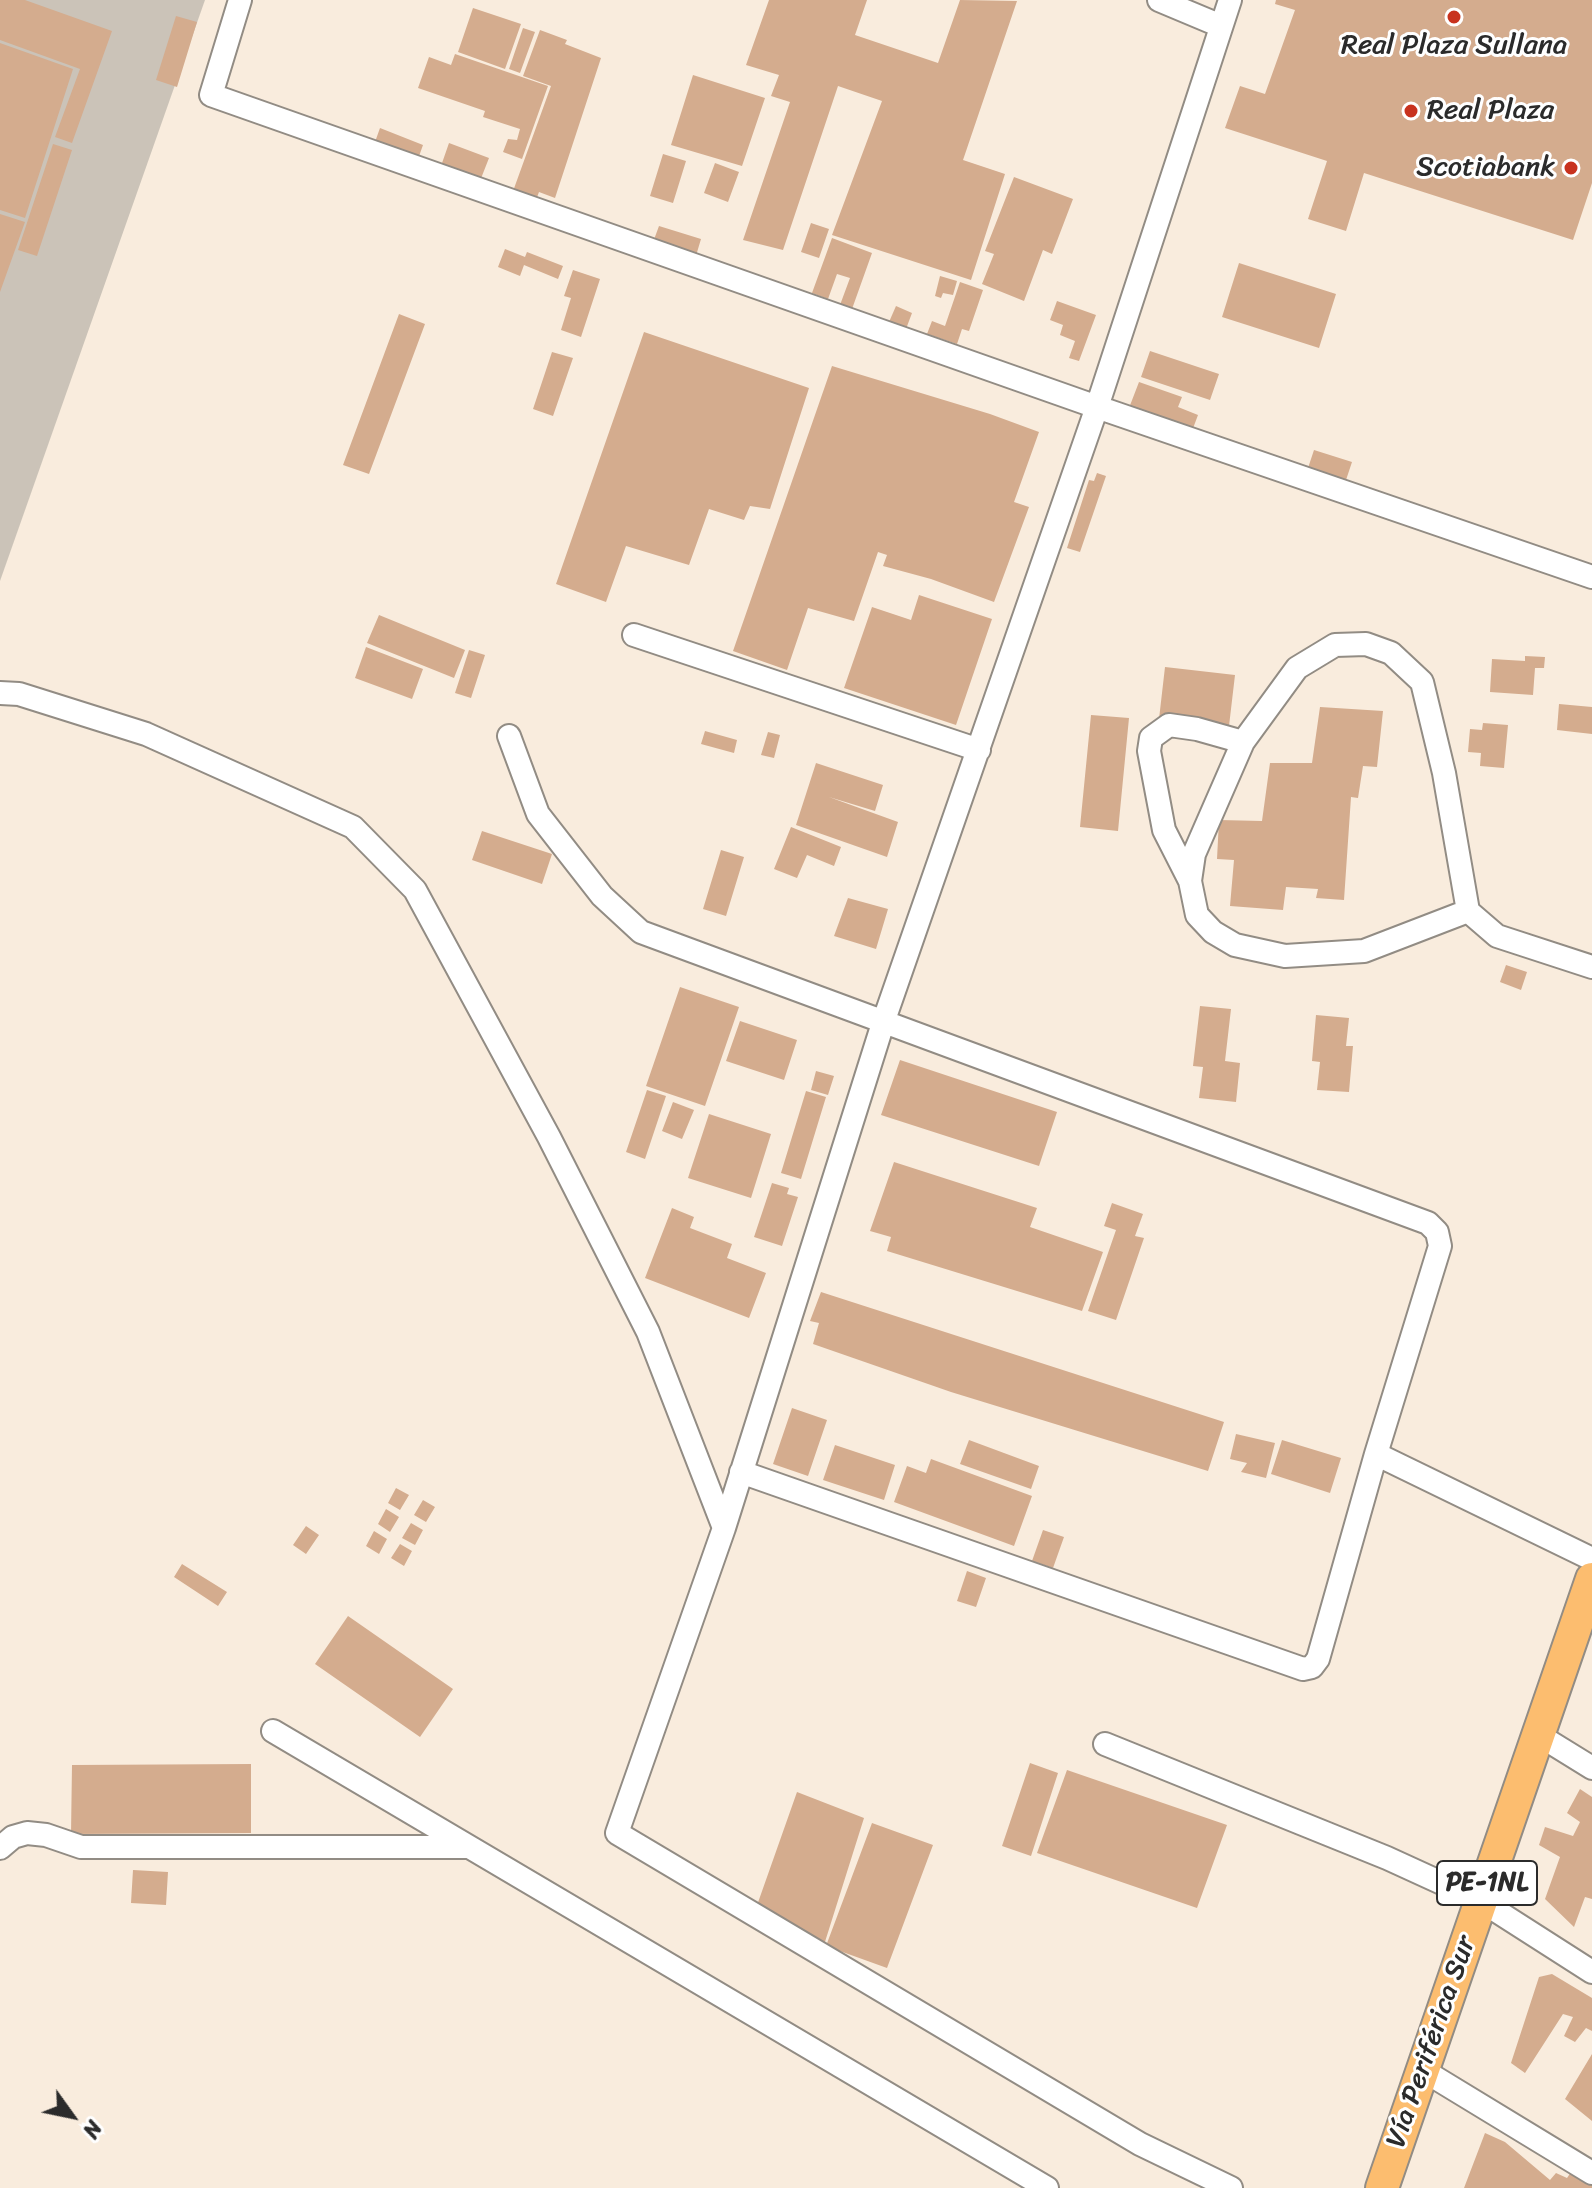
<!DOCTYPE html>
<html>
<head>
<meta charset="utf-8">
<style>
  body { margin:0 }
  #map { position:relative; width:1592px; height:2188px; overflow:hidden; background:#f9ecdd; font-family:Sriracha,sans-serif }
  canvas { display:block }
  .north { position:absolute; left:32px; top:2076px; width:80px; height:80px; -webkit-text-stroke:6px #fff; paint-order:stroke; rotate:123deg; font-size:22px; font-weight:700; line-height:32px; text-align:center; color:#2b2b2b }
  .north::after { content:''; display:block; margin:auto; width:28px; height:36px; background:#2b2b2b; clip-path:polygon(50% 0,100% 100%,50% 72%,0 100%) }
</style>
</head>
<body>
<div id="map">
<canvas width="1592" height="2188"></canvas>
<div class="north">N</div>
</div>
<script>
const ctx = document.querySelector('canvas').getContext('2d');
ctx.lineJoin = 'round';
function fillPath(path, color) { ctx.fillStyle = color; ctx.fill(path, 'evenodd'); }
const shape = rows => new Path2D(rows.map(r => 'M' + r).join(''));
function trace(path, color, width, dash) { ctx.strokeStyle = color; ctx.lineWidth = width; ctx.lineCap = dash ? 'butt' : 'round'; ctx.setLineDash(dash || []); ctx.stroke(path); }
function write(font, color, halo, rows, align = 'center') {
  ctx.font = font + ' Sriracha,sans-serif'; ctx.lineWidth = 6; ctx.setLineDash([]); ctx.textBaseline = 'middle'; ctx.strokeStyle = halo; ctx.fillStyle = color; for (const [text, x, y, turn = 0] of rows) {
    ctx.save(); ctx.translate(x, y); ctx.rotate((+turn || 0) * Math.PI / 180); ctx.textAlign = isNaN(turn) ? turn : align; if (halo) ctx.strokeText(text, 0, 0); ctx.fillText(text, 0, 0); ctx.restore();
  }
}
fillPath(shape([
  [0,0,205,0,0,581]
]), '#cbc3b8');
fillPath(shape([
  [0,0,25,0,112,31,72,143,55,137,80,69,0,40],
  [769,0,867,0,855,35,938,63,960,0,1017,1,963,160,1005,174,971,280,832,235,882,101,838,86,783,250,743,240,790,102,771,96,779,75,746,65],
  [1276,0,1592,0,1592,183,1573,240,1364,173,1346,231,1308,219,1327,161,1225,128,1240,86,1265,94,1295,10,1275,4],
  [473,8,521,24,505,69,458,52],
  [176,16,197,22,177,87,156,80],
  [523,28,535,32,520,73,509,69],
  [540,30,567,40,565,44,601,58,555,198,539,192,536,200,512,194,551,86,523,76],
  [0,43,73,69,25,218,0,210],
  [455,54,548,86,522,159,503,152,508,139,517,140,520,129,483,117,485,111,418,88,429,57,451,65],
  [693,75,765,98,742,166,671,145],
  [380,128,423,145,418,159,375,142],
  [449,143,489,158,480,181,441,166],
  [53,144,72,150,37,256,18,250],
  [663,154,686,161,673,203,650,196],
  [715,163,739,172,728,202,704,193],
  [1014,177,1073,199,1052,254,1043,250,1024,301,982,284,994,254,985,251],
  [0,214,25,222,0,292],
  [811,223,829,229,819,258,801,252],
  [659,226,701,239,695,259,652,245],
  [832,238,872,253,852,309,840,305,850,278,837,274,828,299,812,293],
  [505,249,525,257,527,252,563,266,558,279,524,265,520,276,498,267],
  [1239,263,1336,294,1319,348,1222,317],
  [573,270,600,279,581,337,561,330,571,298,564,296],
  [940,276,957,281,953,295,943,293,941,298,935,296],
  [960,282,983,290,969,331,962,329,957,344,927,334,932,321,945,326],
  [1057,301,1096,315,1079,361,1069,358,1075,341,1060,335,1063,325,1050,320],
  [896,306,912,313,906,329,889,322],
  [399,314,425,324,369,474,343,465],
  [644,332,809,388,770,509,750,506,744,520,709,509,689,565,626,546,606,602,556,584],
  [1150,351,1219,374,1210,400,1141,377],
  [552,352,573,358,553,416,533,409],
  [832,366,990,414,1039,432,1014,502,1029,507,994,602,931,579,883,566,887,555,878,552,854,621,808,608,787,670,733,651],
  [1139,382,1182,397,1178,407,1198,415,1192,431,1129,408],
  [1314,450,1352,462,1346,480,1308,468],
  [1097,473,1106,476,1080,552,1067,548,1089,480,1094,481],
  [919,595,992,619,956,725,844,688,872,607,911,620],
  [379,615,465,650,454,678,367,643],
  [366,647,423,669,412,699,355,678],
  [469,650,485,655,471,698,455,693],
  [1525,656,1545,657,1544,668,1535,668,1533,695,1490,692,1492,659,1525,661],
  [1165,667,1235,675,1229,726,1159,719],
  [1559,704,1592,707,1592,734,1557,730],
  [1320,707,1383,711,1377,767,1363,766,1358,798,1351,797,1344,900,1316,898,1318,889,1286,887,1283,910,1230,906,1234,860,1217,859,1219,820,1262,821,1270,763,1312,763],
  [1091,715,1129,718,1118,831,1080,827],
  [1483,723,1508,725,1504,768,1480,766,1481,753,1468,752,1470,729,1482,730],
  [705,731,737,740,734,753,701,744],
  [768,732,780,735,774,758,761,755],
  [816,763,883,785,875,811,829,797,898,822,887,857,796,825],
  [791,827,841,847,834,866,807,855,797,878,774,869],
  [482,831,552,854,542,884,472,860],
  [721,850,744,857,726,916,703,909],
  [848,898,888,909,876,949,834,936],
  [1506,965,1527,972,1521,990,1500,982],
  [680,987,739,1007,705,1106,646,1086],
  [1200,1006,1231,1009,1225,1061,1240,1063,1236,1102,1199,1098,1203,1067,1193,1066],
  [1316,1015,1349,1018,1346,1046,1353,1046,1349,1092,1317,1090,1320,1062,1312,1061],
  [740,1021,797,1040,784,1080,726,1061],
  [900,1060,1057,1112,1039,1166,881,1115],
  [816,1071,834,1076,828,1095,811,1090],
  [647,1090,666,1096,645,1159,626,1152],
  [806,1091,826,1097,801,1179,781,1173],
  [673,1102,694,1110,682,1139,662,1131],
  [709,1114,771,1134,751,1198,688,1178],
  [894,1162,1037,1208,1030,1227,1103,1252,1082,1311,887,1251,891,1237,870,1231],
  [772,1183,789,1188,787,1194,798,1197,782,1246,754,1237],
  [1112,1203,1143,1214,1135,1236,1144,1238,1116,1320,1088,1311,1116,1230,1104,1226],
  [672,1208,694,1217,690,1228,732,1244,727,1258,766,1273,749,1318,645,1278],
  [821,1292,1224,1422,1208,1471,951,1392,813,1344,819,1323,810,1321],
  [792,1408,827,1420,808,1476,773,1464],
  [1236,1434,1275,1443,1266,1478,1241,1472,1247,1463,1230,1459],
  [969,1440,1039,1466,1031,1489,960,1464],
  [1282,1440,1341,1458,1330,1493,1271,1474],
  [835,1445,895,1465,884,1500,823,1480],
  [931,1459,1032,1496,1014,1546,894,1502,907,1466,926,1473],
  [396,1488,409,1495,400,1510,388,1503],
  [423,1500,435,1507,426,1522,414,1515],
  [386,1509,399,1517,390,1532,378,1524],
  [411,1523,423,1530,415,1545,402,1538],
  [306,1526,319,1535,306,1554,293,1545],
  [1043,1530,1064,1537,1053,1568,1032,1561],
  [374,1531,387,1539,379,1554,366,1546],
  [400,1544,412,1551,404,1566,391,1558],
  [182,1564,227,1592,218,1606,174,1577],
  [967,1571,986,1578,976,1607,957,1601],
  [348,1616,453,1689,420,1737,315,1664],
  [1030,1763,1058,1773,1031,1856,1002,1846],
  [251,1764,251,1833,71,1834,72,1765],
  [1067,1770,1227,1825,1197,1908,1037,1853],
  [1580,1789,1592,1797,1592,1899,1585,1897,1574,1927,1545,1899,1560,1857,1539,1845,1545,1827,1573,1836,1580,1822,1567,1813],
  [797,1792,864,1818,824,1945,755,1911],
  [872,1823,933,1845,887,1968,826,1946],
  [133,1870,168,1872,166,1905,131,1903],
  [1552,1974,1592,1998,1592,2031,1586,2028,1575,2042,1564,2036,1573,2017,1563,2014,1525,2073,1511,2063,1539,1977],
  [1592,2054,1592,2121,1565,2099],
  [1485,2133,1505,2142,1550,2180,1556,2173,1567,2178,1571,2172,1592,2185,1592,2188,1464,2188]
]), '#d4ac8e');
const minor = shape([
  [240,0,211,95,1097,407,1592,577],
  [1159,0,1221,26],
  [1230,0,1097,407,884,1020,724,1528,617,1833,1140,2144,1231,2188],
  [634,635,979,750],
  [0,693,19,694,146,734,353,827,415,890,549,1137,648,1332,724,1528],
  [509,736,538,814,602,896,641,932,1428,1223,1437,1232,1440,1246,1376,1454,1318,1659,1312,1667,1303,1669,741,1472],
  [1190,881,1164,830,1149,751,1151,738,1169,725,1197,729,1243,742],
  [1468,911,1364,951,1285,956,1235,945,1213,932,1197,915,1190,881,1194,854,1243,742,1297,668,1335,645,1366,644,1391,653,1422,682,1444,773,1468,911,1497,936,1592,967],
  [1376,1454,1592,1559],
  [273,1731,1047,2188],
  [1537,1734,1592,1768],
  [1105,1744,1387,1858,1481,1901,1592,1972],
  [0,1848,13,1837,27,1833,46,1835,81,1847,468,1847],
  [1421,2069,1592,2173]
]);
const highway = shape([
  [1382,2188,1592,1579]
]);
trace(minor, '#928c84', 26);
trace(highway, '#928c84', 36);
trace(minor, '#fff', 22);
trace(highway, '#fcbd6f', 32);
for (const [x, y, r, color] of [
  [1454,17,8,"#c8321e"],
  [1411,111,8,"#c8321e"],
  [1571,168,8,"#c8321e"]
]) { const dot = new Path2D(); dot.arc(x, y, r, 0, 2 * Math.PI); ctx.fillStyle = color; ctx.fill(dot); trace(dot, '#fff', 3); }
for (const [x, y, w] of [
  [1487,1883,100]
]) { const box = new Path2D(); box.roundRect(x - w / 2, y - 22, w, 44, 6); ctx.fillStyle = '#fff'; ctx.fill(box); trace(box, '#2b2b2b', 2); }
write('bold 26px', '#2b2b2b', null, [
  ["PE-1NL",1487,1883]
]);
write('28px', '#2b2b2b', '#fff', [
  ["Real Plaza Sullana",1454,46],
  ["Real Plaza",1427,111,"left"],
  ["Scotiabank",1555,168,"right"]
]);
write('28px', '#2b2b2b', '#fff', [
  ["Vía Periférica Sur",1432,2042,-71]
]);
</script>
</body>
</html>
